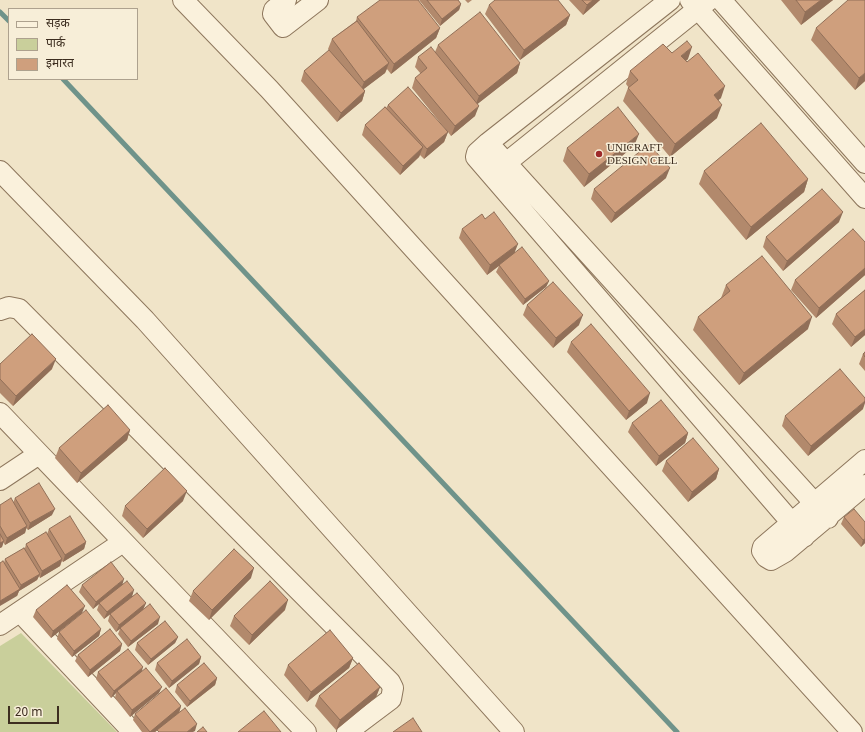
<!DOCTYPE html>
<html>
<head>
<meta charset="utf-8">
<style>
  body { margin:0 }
  #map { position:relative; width:865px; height:732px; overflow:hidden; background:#f0e4c8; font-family:Georgia,"Noto Sans Devanagari",serif }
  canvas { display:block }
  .legend { position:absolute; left:8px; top:8px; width:130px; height:72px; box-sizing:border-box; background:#f7eed8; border:1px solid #ada18e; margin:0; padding:5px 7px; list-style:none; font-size:12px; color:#3d2e20 }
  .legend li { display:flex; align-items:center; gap:8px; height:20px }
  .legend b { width:20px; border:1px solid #ada18e }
  .scale { position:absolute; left:8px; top:706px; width:51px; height:18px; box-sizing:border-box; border:2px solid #3d2e20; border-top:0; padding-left:5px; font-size:12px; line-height:14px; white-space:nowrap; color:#3d2e20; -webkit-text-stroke:3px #f7eed8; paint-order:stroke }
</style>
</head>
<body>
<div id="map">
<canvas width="865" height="732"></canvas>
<ul class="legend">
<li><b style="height:5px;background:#faf1dc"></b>सड़क</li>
<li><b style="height:11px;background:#c9cf9b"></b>पार्क</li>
<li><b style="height:11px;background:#cf9f7d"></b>इमारत</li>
</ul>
<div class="scale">20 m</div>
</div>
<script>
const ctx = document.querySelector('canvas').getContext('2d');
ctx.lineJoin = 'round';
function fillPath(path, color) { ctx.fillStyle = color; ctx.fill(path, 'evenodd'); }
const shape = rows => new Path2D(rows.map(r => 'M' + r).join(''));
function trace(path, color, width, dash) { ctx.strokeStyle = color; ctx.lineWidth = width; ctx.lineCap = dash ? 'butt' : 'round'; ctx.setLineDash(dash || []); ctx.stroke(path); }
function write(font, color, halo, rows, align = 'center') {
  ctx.font = font + ' Georgia,serif'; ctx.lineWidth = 3; ctx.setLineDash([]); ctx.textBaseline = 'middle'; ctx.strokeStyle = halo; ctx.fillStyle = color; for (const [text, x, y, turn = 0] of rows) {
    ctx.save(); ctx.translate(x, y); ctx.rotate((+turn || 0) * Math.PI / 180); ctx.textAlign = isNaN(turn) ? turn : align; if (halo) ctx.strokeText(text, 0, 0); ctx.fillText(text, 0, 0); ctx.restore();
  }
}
fillPath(shape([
  [21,633,117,732,0,732,0,646]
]), '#c9cf9b');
trace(shape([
  [0,12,9,21],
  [63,79,677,732]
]), '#6f938a', 5);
const street = shape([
  [183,0,269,89,852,732],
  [286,0,274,10,273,14,283,27,318,0],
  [670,0,488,143,477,153,476,157,804,537],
  [690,0,865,198],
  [721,0,865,163],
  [488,143,828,518],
  [0,171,145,320,514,732],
  [496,171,709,0],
  [0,310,9,307,19,309,390,682,393,688,391,699,347,732],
  [0,413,306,732],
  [865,460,763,547,762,551,766,557,771,560,785,552,865,485],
  [0,480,39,454],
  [20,612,133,732],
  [0,625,123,542]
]);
trace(street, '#8d765c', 22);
trace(street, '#faf1dc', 20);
fillPath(shape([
  [419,0,458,0,461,4,459,10,440,26],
  [465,0,472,0,468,3],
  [569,0,600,0,583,15],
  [781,0,833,0,801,25],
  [489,5,570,15,566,25,520,60,485,14],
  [357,17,440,28,436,38,391,74,387,69,385,73,363,89,365,91,362,101,337,122,301,81,304,71,330,51,328,49,332,39,356,21],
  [816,28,865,81,855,90,811,40],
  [438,45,520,63,517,73,477,104,475,116,451,136,448,132,444,142,424,159,420,155,419,157,400,175,362,135,365,125,386,108,388,105,446,130,412,88,415,78,421,74,415,67,418,57,435,52],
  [672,53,688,59,686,61,721,98,718,100,717,118,670,157,623,101,628,88,629,88,626,84,630,71],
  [634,146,584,187,563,161,567,148],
  [704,171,808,179,804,192,746,240,699,184],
  [666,178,611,223,591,199,594,189],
  [485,219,515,252,549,281,546,287,523,305,496,272,499,266,487,275,459,238,462,229],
  [839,222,783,271,763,247,766,237],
  [865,242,865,275,816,318,791,290,795,280],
  [726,285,808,329,739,385,693,330,698,317,721,298],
  [865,290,865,335,851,347,832,324,836,314],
  [527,305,579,325,553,348,523,315],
  [571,342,647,403,626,420,567,352],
  [865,352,865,371,859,364,863,354],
  [0,364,52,369,13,406,0,393],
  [863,409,808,456,782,426,785,416],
  [632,423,688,433,685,443,656,466,628,432],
  [130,430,127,440,77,483,55,458,59,448],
  [666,461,719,469,716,479,688,502,662,471],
  [15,498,52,515,28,530,26,528,25,533,5,545,3,542,2,547,0,548,0,505,13,503],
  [183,501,143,538,122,516,125,506],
  [844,517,865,522,865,543,861,547,841,524],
  [49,529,86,542,84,549,63,562,62,561,60,566,40,578,39,576,37,580,19,591,17,596,4,563,5,559,25,548,26,544,47,534],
  [251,578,209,620,189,601,193,591],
  [82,585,122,585,132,597,104,619,97,610,99,604,93,609,79,592],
  [146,603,143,609,158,624,128,647,118,634,120,629,116,632,108,621,110,614],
  [36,610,82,613,51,638,33,617],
  [285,610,249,645,230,626,234,616],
  [101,629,99,636,72,657,57,639,59,632],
  [178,637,175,643,148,665,135,650,137,643],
  [122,644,120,651,88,677,75,661,78,655],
  [201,657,199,664,169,688,155,670,157,663],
  [353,658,349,668,307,702,284,675,288,665],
  [98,672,141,672,159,693,130,717,115,698,116,693,111,698,96,679],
  [217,678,215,685,187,707,175,692,177,685],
  [380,687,376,697,336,730,315,706,319,696],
  [181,706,179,713,155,732,142,732,133,720,135,714]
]), '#b2896c');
fillPath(shape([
  [593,0,600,0,583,15,587,5],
  [821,0,833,0,801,25,805,12],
  [461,4,459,10,440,26,442,19],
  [570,15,566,25,520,60,524,50],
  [440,28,436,38,391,74,394,64],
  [692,47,688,59,677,68,681,56],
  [389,63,385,73,360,92,364,82],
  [520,63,517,73,475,106,479,96],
  [865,73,865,81,855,90,859,78],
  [725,86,721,98,709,108,714,95],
  [365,91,362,101,337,122,341,113],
  [722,105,717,118,670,157,675,144],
  [479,106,475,116,451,136,455,126],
  [448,132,444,142,424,159,427,149],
  [639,134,634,146,584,187,589,174],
  [423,147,419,157,400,175,403,166],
  [670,168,666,178,611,223,615,213],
  [808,179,804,192,746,240,751,227],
  [843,212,839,222,783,271,787,261],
  [518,244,514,254,487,275,490,265],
  [865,268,865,275,816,318,819,308],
  [549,281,546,287,523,305,525,299],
  [583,315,579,325,553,348,556,338],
  [812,317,808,329,739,385,744,373],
  [865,329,865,335,851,347,855,337],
  [56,359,52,369,13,406,16,396],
  [650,393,647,403,626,420,629,411],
  [865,401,865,403,863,409,808,456,811,446],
  [130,430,127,440,77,483,81,473],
  [688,433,685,443,656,466,659,456],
  [719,469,716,479,688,502,692,492],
  [187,491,183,501,143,538,147,529],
  [55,509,52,515,28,530,30,523],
  [27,526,25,533,5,545,7,538],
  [865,539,865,543,861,547,863,540],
  [4,541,2,547,0,548,0,543],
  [86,542,84,549,63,562,65,555],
  [62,559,60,566,40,578,42,571],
  [254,568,251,578,209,620,212,610],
  [40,574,37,580,19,591,17,596,0,606,0,601,19,589,21,585],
  [124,579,122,586,99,603,99,604,93,609,96,602],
  [134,590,132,597,104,619,107,612],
  [288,600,285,610,249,645,252,635],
  [146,603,143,610,116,632,119,625],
  [85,606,82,613,51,638,53,631],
  [160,617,158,624,128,647,131,641],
  [101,629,99,636,72,657,74,651],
  [178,637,175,643,148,665,151,659],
  [122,644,120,651,88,677,90,670],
  [201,657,199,664,169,688,172,681],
  [353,658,349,668,307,702,311,692],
  [143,667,141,674,117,691,116,693,111,698,114,691],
  [217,678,215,685,187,707,190,701],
  [162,687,159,693,130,717,132,710],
  [380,687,376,697,336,730,340,720],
  [181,706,179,713,155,732,149,732],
  [197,724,195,731,193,732,187,732]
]), '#916f58');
const building = shape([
  [380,0,418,0,440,28,394,64,357,17,380,0],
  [427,0,458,0,461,4,442,19,427,0],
  [495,0,558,0,570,15,524,50,489,5,495,0],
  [582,0,593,0,587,5,582,0],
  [796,0,821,0,805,12,796,0],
  [848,0,865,0,865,73,859,78,816,28,848,0],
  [480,12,520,63,479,96,438,45,480,12],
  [357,21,389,63,364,82,332,39,357,21],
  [687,41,692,47,681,56,687,62,698,53,725,86,714,95,722,105,675,144,628,88,638,80,630,71,663,44,672,53,687,41],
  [431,47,479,106,455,126,415,78,427,68,418,57,431,47],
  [329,50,365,91,341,113,304,71,329,50],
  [408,87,448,132,427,149,388,105,408,87],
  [385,107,423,147,403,166,365,125,385,107],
  [618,107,639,134,589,174,567,148,618,107],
  [761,123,808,179,751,227,704,171,761,123],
  [649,144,670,168,615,213,594,189,649,144],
  [822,189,843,212,787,261,766,237,822,189],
  [494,212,518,244,490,265,462,229,482,214,485,219,494,212],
  [853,229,865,242,865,268,819,308,795,280,853,229],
  [522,247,549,281,525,299,499,265,522,247],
  [762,256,812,317,744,373,698,317,730,291,726,285,762,256],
  [553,282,583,315,556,338,527,305,553,282],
  [865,290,865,329,855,337,836,314,865,290],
  [591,324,650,393,629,411,571,342,591,324],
  [32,334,56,359,16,396,0,379,0,364,32,334],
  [865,352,865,357,863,354,865,352],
  [840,369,865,398,865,401,811,446,785,416,840,369],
  [661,400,688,433,659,456,632,423,661,400],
  [108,405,130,430,81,473,59,448,108,405],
  [693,438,719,469,692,492,666,461,693,438],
  [165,468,187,491,147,529,125,506,165,468],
  [39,483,55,509,30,523,15,498,39,483],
  [11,498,27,526,7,538,0,526,0,505,11,498],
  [854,509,865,522,865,539,863,540,844,517,854,509],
  [70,516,86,542,65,555,49,529,70,516],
  [46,532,62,559,42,571,26,544,46,532],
  [0,534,4,541,0,543,0,534],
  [24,548,40,574,21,585,5,559,24,548],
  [234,549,254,568,212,610,193,591,234,549],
  [3,561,20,589,0,601,0,563,3,561],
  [111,562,124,579,96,602,82,585,111,562],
  [127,581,134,590,107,612,99,603,127,581],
  [270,581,288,600,252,635,234,616,270,581],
  [67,585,85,606,53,631,36,610,67,585],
  [137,593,146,603,119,625,110,614,137,593],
  [150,604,160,617,131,641,120,628,150,604],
  [86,610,101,629,74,651,59,632,86,610],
  [165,621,178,637,151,659,137,643,165,621],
  [110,629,122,644,90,670,78,655,110,629],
  [330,630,353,658,311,692,288,665,330,630],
  [187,639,201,657,172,681,157,663,187,639],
  [128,649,143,667,114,691,98,672,128,649],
  [204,663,217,678,190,701,177,685,204,663],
  [359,663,380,687,340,720,319,696,359,663],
  [146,668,162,687,132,710,117,691,146,668],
  [166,688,181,706,150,732,135,714,166,688],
  [185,708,197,724,187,732,159,732,157,730,185,708],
  [264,711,281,732,238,732,264,711],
  [413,718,422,732,393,732,413,718],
  [203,727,207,732,197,732,203,727]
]);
fillPath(building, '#cf9f7d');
trace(building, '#916f58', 1);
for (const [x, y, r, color] of [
  [599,154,4,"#9e2a2b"]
]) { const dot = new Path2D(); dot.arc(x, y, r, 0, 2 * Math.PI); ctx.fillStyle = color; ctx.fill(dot); trace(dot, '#f7eed8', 1.5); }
write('11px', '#3d2e20', '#f7eed8', [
  ["UNICRAFT",607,148],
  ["DESIGN CELL",607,161]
], 'left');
</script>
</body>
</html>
